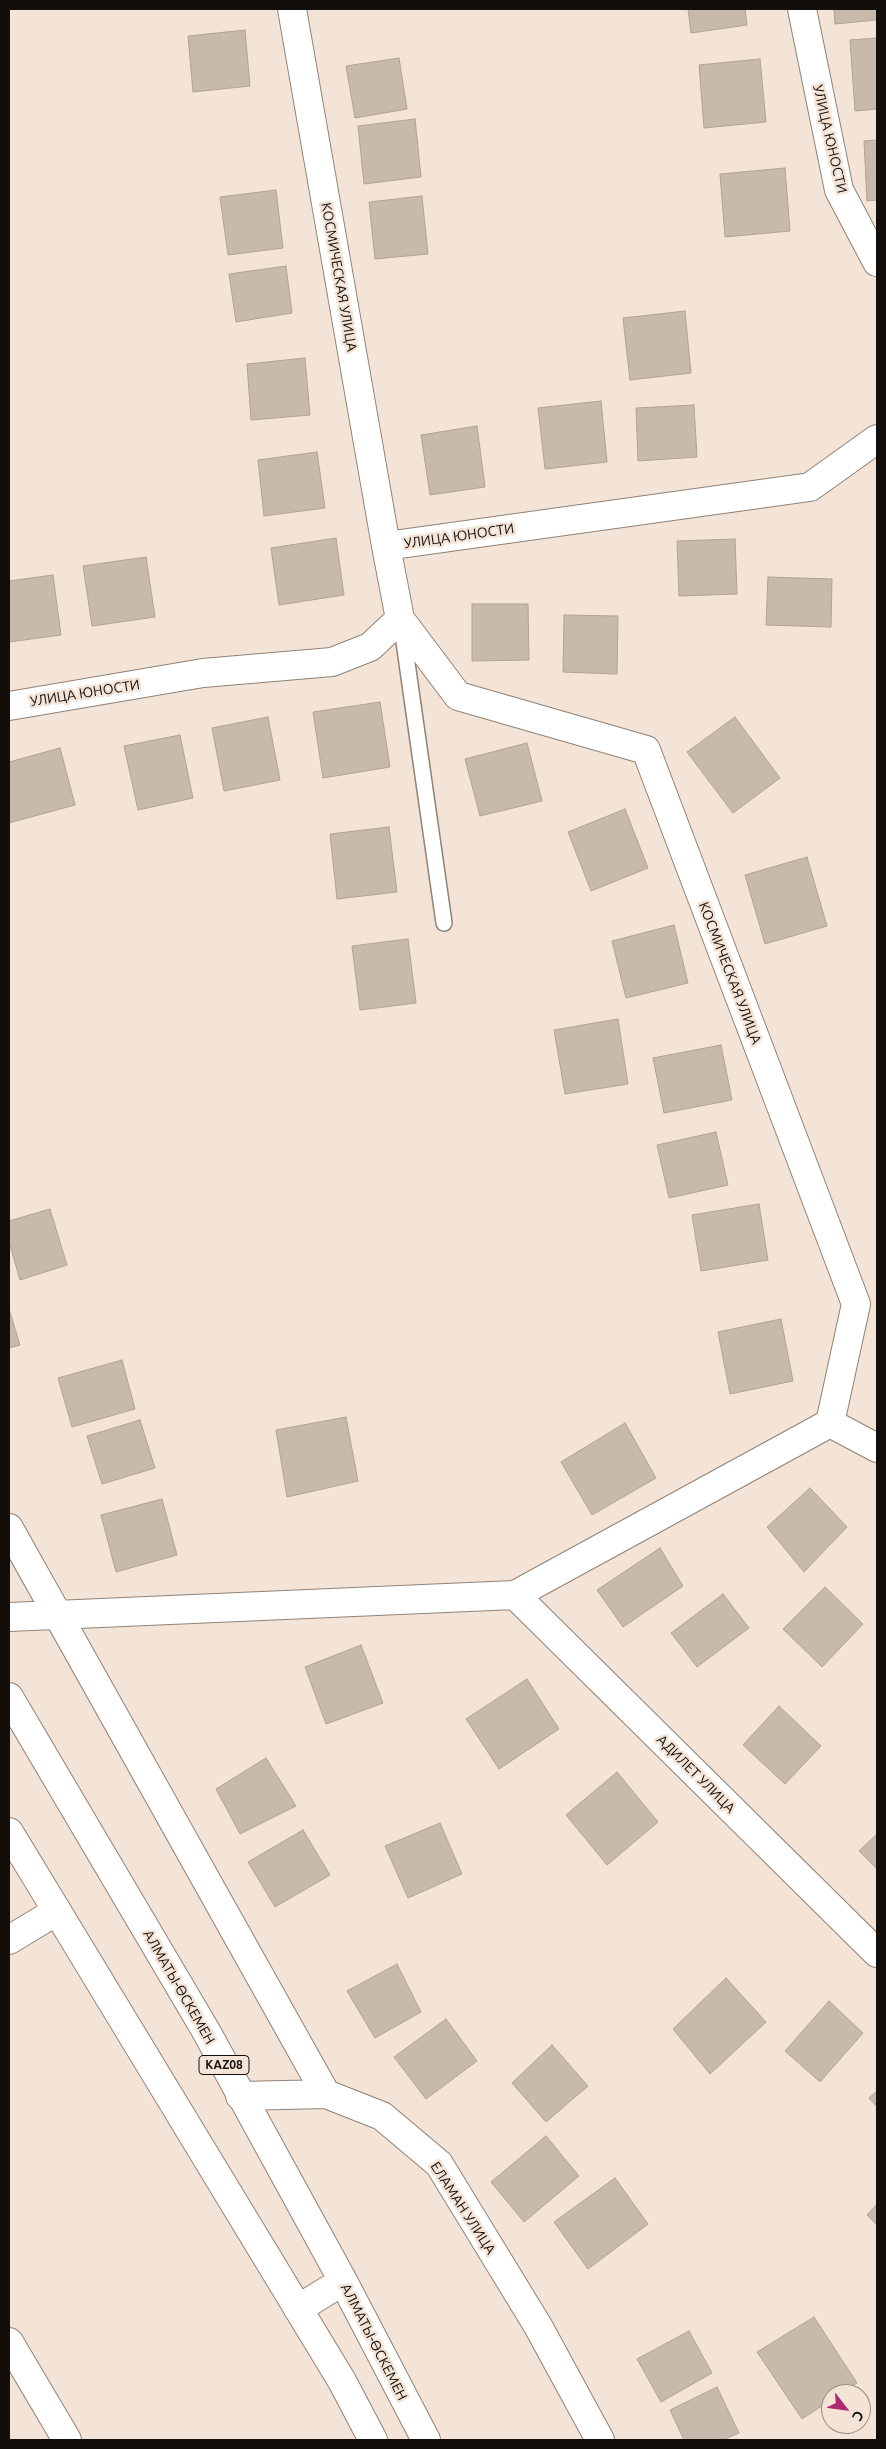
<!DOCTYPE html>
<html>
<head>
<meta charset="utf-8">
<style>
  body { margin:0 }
  #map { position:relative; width:886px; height:2449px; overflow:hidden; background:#f4e4d7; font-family:Ubuntu,sans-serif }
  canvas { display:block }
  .frame { position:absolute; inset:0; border:10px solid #130e0a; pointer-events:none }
  .north { position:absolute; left:821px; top:2384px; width:50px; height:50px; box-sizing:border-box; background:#f4e4d7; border:1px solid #9a8e85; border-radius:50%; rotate:120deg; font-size:14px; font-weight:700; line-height:20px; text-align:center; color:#130e0a }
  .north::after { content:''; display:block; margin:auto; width:18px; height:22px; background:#ad2972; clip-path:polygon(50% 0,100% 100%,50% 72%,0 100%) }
</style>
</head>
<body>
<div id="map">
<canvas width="886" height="2449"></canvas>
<div class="frame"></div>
<div class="north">С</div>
</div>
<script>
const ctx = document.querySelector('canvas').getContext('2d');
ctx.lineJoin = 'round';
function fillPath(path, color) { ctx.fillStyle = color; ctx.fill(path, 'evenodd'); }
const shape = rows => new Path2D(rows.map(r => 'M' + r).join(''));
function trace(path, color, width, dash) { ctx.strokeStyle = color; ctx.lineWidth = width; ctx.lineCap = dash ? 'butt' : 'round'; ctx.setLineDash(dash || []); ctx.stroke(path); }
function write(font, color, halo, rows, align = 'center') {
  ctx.font = font + ' Ubuntu,sans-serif'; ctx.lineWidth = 5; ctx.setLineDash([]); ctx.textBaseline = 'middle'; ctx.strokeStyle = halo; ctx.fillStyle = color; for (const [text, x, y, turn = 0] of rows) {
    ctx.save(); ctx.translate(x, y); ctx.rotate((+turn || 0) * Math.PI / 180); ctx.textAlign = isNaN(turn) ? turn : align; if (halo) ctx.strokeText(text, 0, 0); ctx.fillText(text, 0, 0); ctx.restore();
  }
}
const building = shape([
  [688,9,745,9,747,25,691,33,688,9],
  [834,9,877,9,877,20,835,24,834,9],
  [245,30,250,86,193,92,188,36,245,30],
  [877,38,877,109,855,111,850,40,877,38],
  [399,58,407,109,355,118,346,66,399,58],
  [760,59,766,122,704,128,699,65,760,59],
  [415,119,421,177,364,184,358,126,415,119],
  [877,140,877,200,867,201,864,141,877,140],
  [785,168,790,231,725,237,720,174,785,168],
  [276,190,283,248,228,255,220,197,276,190],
  [422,196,428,254,375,259,369,202,422,196],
  [286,266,292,313,236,322,229,274,286,266],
  [685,311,691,373,630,380,623,318,685,311],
  [305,358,310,415,251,420,247,364,305,358],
  [601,401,607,462,545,469,538,408,601,401],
  [694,405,697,457,638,461,636,408,694,405],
  [477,426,485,487,430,495,421,435,477,426],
  [317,452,325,508,264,516,258,460,317,452],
  [336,538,344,595,279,605,271,548,336,538],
  [735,539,737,594,679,596,677,541,735,539],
  [146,557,155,617,92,626,83,566,146,557],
  [53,575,61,635,9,642,9,581,53,575],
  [768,577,832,579,831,627,766,625,768,577],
  [472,604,528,604,529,660,472,661,472,604],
  [564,615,618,616,617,674,563,672,564,615],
  [380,702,390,767,323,778,313,712,380,702],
  [268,717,280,780,224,791,212,728,268,717],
  [735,717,780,778,733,813,687,752,735,717],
  [180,735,193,798,138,810,124,746,180,735],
  [527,743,542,801,480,816,465,759,527,743],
  [60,748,75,805,9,823,9,762,60,748],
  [625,809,648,868,591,891,568,832,625,809],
  [389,827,397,892,337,899,330,834,389,827],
  [807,857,827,926,765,944,745,875,807,857],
  [674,925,688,983,626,998,612,941,674,925],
  [408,939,416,1003,360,1010,352,946,408,939],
  [618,1019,628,1084,565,1094,554,1030,618,1019],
  [721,1045,732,1100,664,1113,653,1058,721,1045],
  [716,1132,728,1185,669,1198,657,1145,716,1132],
  [759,1204,768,1260,701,1271,692,1215,759,1204],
  [50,1209,67,1265,20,1280,9,1242,9,1221,50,1209],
  [9,1309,20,1345,9,1348,9,1309],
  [781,1319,793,1381,730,1394,718,1332,781,1319],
  [122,1360,135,1409,72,1427,58,1378,122,1360],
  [346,1417,358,1481,287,1497,276,1430,346,1417],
  [140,1420,155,1468,102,1484,87,1436,140,1420],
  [625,1423,656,1478,592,1515,561,1462,625,1423],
  [810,1488,847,1527,804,1572,767,1527,810,1488],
  [162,1499,177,1555,116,1572,101,1515,162,1499],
  [660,1548,683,1586,623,1627,597,1590,660,1548],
  [825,1587,863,1624,822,1667,783,1629,825,1587],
  [723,1594,749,1628,697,1667,671,1633,723,1594],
  [361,1645,383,1703,326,1724,305,1667,361,1645],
  [527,1679,559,1729,499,1769,466,1719,527,1679],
  [779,1706,821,1746,785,1784,743,1745,779,1706],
  [266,1758,296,1806,240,1834,216,1789,266,1758],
  [617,1772,658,1822,607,1865,566,1815,617,1772],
  [440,1823,462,1874,408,1898,385,1846,440,1823],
  [303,1830,330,1875,275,1907,248,1862,303,1830],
  [877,1834,877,1869,859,1851,877,1834],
  [397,1964,421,2012,375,2038,347,1991,397,1964],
  [726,1978,766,2022,710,2074,673,2029,726,1978],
  [829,2001,863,2033,820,2082,785,2051,829,2001],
  [446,2019,477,2061,426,2099,394,2057,446,2019],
  [552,2045,588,2086,546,2122,512,2083,552,2045],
  [877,2091,877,2107,869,2098,877,2091],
  [546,2136,579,2176,524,2222,491,2182,546,2136],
  [615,2178,648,2224,588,2269,554,2222,615,2178],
  [877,2204,877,2225,867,2215,877,2204],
  [814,2317,857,2383,840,2394,831,2394,831,2400,802,2419,757,2352,814,2317],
  [689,2331,712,2373,661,2402,637,2359,689,2331],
  [717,2387,739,2433,723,2440,684,2440,670,2410,717,2387]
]);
fillPath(building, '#c7b9ac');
trace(building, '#b0a295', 1);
const service = shape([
  [402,628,444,923]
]);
const minor = shape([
  [802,9,839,190,877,262],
  [386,546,810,487,877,439],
  [400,619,458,696,646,750,856,1304,830,1423],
  [9,706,203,673,332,662,370,647,400,619,386,546,292,9],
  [830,1423,877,1448],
  [9,1528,326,2094],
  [515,1595,877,1953],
  [9,1617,515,1595,830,1423],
  [9,1940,57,1911],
  [240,2096,326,2094,382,2116,439,2164,538,2326,600,2440],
  [9,2342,67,2440]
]);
const primary = shape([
  [9,1697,206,2031,343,2281,426,2440],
  [9,1832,342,2381,373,2440],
  [298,2309,343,2281]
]);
trace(service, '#8f8276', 18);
trace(minor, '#8f8276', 30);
trace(primary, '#8f8276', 30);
trace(service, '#fff', 15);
trace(minor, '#fff', 28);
trace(primary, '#fff', 28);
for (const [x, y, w] of [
  [224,2065,50]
]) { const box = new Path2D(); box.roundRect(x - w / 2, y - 9.5, w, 19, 4); ctx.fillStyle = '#f4e4d7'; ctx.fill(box); trace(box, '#130e0a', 1); }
write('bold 12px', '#130e0a', null, [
  ["KAZ08",224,2065]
]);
write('14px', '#130e0a', '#f4e4d7', [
  ["УЛИЦА ЮНОСТИ",830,139,77],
  ["КОСМИЧЕСКАЯ УЛИЦА",339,277,80],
  ["УЛИЦА ЮНОСТИ",459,536,-8],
  ["УЛИЦА ЮНОСТИ",85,693,-9],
  ["КОСМИЧЕСКАЯ УЛИЦА",730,973,69],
  ["АДИЛЕТ УЛИЦА",696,1774,45],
  ["АЛМАТЫ-ӨСКЕМЕН",179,1987,60],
  ["ЕЛАМАН УЛИЦА",463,2208,57],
  ["АЛМАТЫ-ӨСКЕМЕН",374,2342,63]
]);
</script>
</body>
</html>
